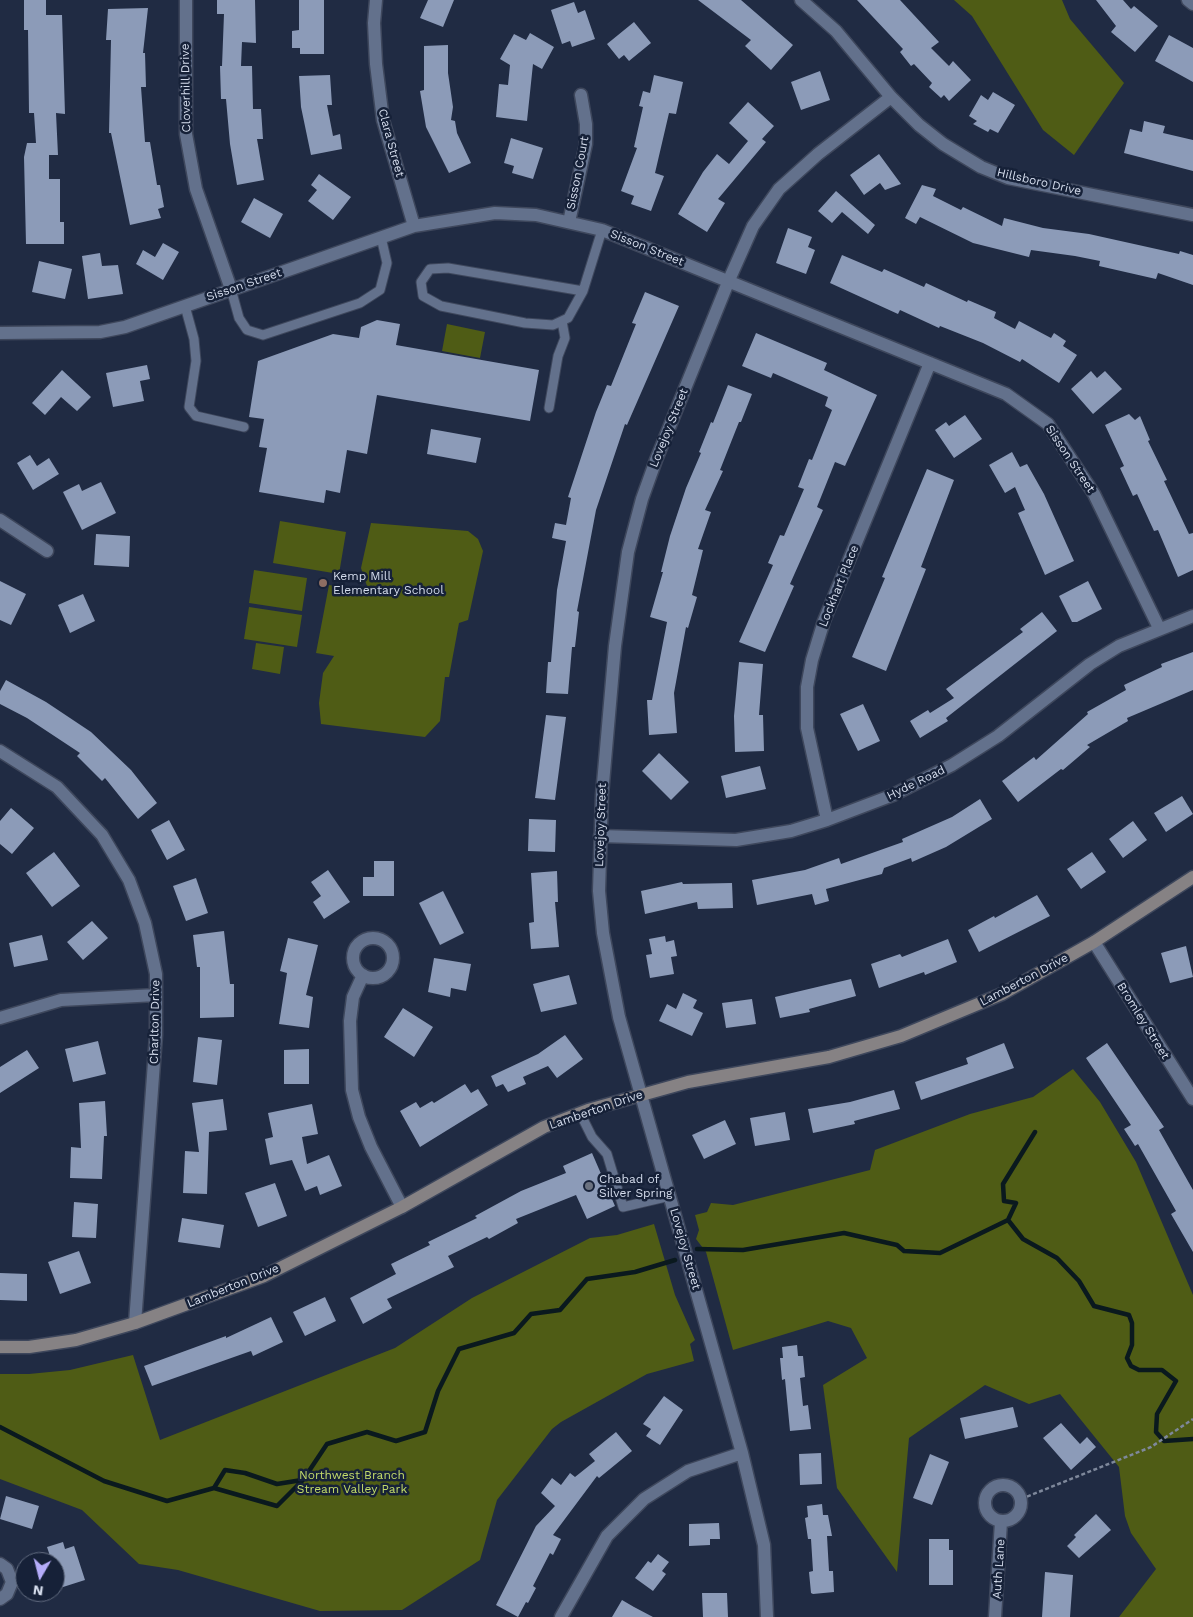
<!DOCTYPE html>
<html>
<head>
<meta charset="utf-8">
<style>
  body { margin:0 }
  #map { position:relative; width:1193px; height:1617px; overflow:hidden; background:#202b43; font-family:"Work Sans",sans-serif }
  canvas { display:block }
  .north { position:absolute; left:15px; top:1552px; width:50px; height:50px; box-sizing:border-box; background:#162138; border:1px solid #626c80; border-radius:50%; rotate:188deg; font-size:14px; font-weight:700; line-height:20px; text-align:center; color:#d4dcec }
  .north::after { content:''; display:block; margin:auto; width:18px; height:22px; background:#b4acf9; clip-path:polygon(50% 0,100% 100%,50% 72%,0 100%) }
</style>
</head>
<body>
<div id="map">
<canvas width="1193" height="1617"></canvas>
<div class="north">N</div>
</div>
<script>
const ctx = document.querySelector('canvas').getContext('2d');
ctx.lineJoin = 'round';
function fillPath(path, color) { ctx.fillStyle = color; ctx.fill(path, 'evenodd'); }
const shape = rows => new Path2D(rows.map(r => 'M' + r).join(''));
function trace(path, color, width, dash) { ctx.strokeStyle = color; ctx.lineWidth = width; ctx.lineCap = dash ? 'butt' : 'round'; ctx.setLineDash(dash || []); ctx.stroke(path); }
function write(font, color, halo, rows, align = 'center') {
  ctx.font = font + ' "Work Sans",sans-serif'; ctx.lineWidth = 5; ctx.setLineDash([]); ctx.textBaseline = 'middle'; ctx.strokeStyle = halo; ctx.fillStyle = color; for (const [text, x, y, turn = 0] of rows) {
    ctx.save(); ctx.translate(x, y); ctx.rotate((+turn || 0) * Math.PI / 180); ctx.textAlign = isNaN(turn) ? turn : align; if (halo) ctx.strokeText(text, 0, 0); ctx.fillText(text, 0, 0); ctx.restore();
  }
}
fillPath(shape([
  [954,0,1062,0,1070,19,1124,83,1074,155,1043,130,972,16],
  [447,324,485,332,480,358,442,351],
  [280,521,346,532,339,574,273,563],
  [371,523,468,531,478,539,483,551,468,620,459,623,449,677,445,677,440,721,425,737,321,724,319,703,323,673,334,656,316,653,329,585,369,592,361,568],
  [254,570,307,578,302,611,249,603],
  [249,607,302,615,297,647,244,639],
  [256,643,284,647,280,674,252,669],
  [1073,1069,1100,1102,1136,1162,1193,1295,1193,1617,1119,1617,1156,1569,1131,1533,1125,1516,1119,1467,1060,1394,1029,1404,985,1385,909,1438,897,1572,837,1488,823,1385,867,1358,851,1328,828,1321,733,1350,706,1252,696,1239,699,1230,695,1215,707,1212,711,1203,733,1205,870,1170,875,1150,970,1114,1033,1097],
  [654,1224,675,1295,695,1340,690,1344,694,1361,647,1374,561,1422,552,1429,497,1500,480,1560,402,1610,320,1611,178,1570,139,1564,82,1510,0,1479,0,1374,29,1374,70,1370,133,1355,160,1440,395,1348,472,1298,590,1238,617,1235]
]), '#4f5c15');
trace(shape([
  [1008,1220,1016,1203,1004,1201,1003,1184,1035,1132],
  [697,1249,743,1250,844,1233,897,1245,904,1251,940,1253,1008,1220,1023,1239,1057,1258,1079,1281,1094,1306,1129,1315,1132,1323,1132,1345,1127,1358,1131,1366,1139,1370,1162,1370,1176,1381,1157,1414,1156,1432,1164,1441,1193,1439],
  [0,1427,104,1481,167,1501,214,1488,277,1506,303,1480,327,1444,367,1432,396,1441,425,1432,438,1391,459,1349,514,1333,531,1314,560,1310,587,1279,635,1272,675,1260],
  [214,1488,225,1470,245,1473,277,1484,302,1480]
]), '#0a191e', 4.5);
fillPath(shape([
  [24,0,46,0,46,15,62,15,65,114,56,113,58,155,49,155,49,179,60,179,60,222,64,222,64,244,26,244,24,157,27,143,36,143,34,113,29,113,28,30,24,30],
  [217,0,255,0,256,43,242,42,241,66,252,66,253,109,261,109,263,139,257,139,264,180,237,185,230,144,226,99,221,99,220,66,222,66,224,14,217,14],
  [299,0,324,0,324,54,300,54,300,48,292,48,292,31,299,30],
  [428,0,454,0,443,27,420,18],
  [698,0,741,0,793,45,771,70,745,46,751,40],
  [857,0,900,0,939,42,931,48,949,66,953,61,971,80,949,101,944,95,941,98,929,87,932,83,914,64,911,66,900,52,903,49],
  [1096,0,1123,0,1131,9,1134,6,1158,26,1135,52,1111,32,1116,26],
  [574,2,578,13,585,10,595,39,572,47,570,41,562,44,551,10],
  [148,8,143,53,145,53,146,87,141,87,145,142,150,142,157,185,160,185,164,207,158,209,161,218,130,225,111,133,109,133,111,40,106,40,108,9],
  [634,22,651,43,629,61,624,55,619,59,607,44],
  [530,33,554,47,542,69,533,64,527,121,496,117,499,84,508,85,510,65,500,59,514,34,526,40],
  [1169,35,1193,48,1193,82,1155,61],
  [448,45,448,73,453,107,451,120,455,121,457,133,471,163,449,173,426,127,420,91,424,90,424,46],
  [820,71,830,100,801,110,791,82],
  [330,75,332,105,327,105,333,136,340,134,342,149,311,155,301,107,299,76],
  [654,75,683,82,676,114,669,113,655,173,664,176,651,211,631,204,634,196,621,191,637,148,634,147,643,107,639,106,643,91,650,93],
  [993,92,1015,105,998,133,990,129,988,132,973,124,977,121,969,116,981,95,988,100],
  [748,102,774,126,762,139,766,142,718,199,725,203,707,232,678,214,703,172,717,154,729,164,748,141,729,123],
  [1144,121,1165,126,1163,133,1193,140,1193,171,1124,153,1130,129,1142,132],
  [511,138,543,148,533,179,512,173,514,166,504,163],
  [879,154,901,184,885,190,880,183,864,195,850,175],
  [319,174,351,197,333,220,308,201,317,190,311,185],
  [922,185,936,189,933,196,961,210,963,207,1002,226,1004,218,1043,228,1089,234,1179,254,1180,251,1193,255,1193,285,1158,273,1156,279,1099,266,1100,261,1075,256,1031,250,1029,257,973,243,920,217,916,224,905,218],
  [836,191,875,225,868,234,842,212,832,223,818,211],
  [254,198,283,214,270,238,241,222],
  [788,228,812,237,808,247,815,250,806,274,776,263],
  [163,243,179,252,163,280,136,264,143,250,155,257],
  [100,253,102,266,118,265,123,294,88,299,82,256],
  [842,255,882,272,884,269,924,287,926,283,967,302,968,300,996,312,994,318,1015,329,1019,321,1051,338,1054,333,1066,341,1063,346,1077,355,1059,383,1022,359,1020,362,983,343,940,326,939,328,900,310,898,314,830,283],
  [39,261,72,269,65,299,32,292],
  [645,292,679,306,627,425,625,424,596,510,577,611,579,612,575,647,572,647,568,694,546,693,548,662,551,662,557,590,566,541,552,538,555,523,566,525,571,498,568,497,596,412,607,385,611,386,636,324,632,323],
  [377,320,400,324,396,345,539,370,530,421,377,395,367,454,347,450,340,493,326,490,324,503,259,492,267,448,259,447,264,419,249,417,258,361,333,334,359,338,361,327],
  [756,333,827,363,824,370,877,395,845,466,835,462,817,507,823,510,790,584,794,586,765,652,739,642,773,565,768,563,780,535,784,536,804,489,798,487,809,459,812,460,832,410,825,406,828,397,773,373,771,378,742,366],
  [147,365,150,379,140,381,144,401,113,407,106,373],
  [62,370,91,397,77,411,61,397,45,415,32,403],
  [1091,371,1097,378,1105,371,1122,389,1093,414,1071,389],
  [728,385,752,394,741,422,739,422,720,470,723,471,705,510,711,512,698,549,703,550,692,595,697,597,688,628,686,627,674,693,677,733,649,735,647,700,652,700,667,622,650,617,663,572,661,572,670,536,686,488,701,453,699,452,711,422,713,423],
  [1129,414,1135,420,1140,416,1150,440,1148,441,1167,480,1164,481,1189,534,1193,533,1193,570,1178,577,1158,530,1154,531,1137,494,1133,496,1120,468,1124,466,1105,425],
  [965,415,982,439,954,458,935,430,946,422,949,426],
  [431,429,481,438,476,463,427,454],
  [1012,452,1020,467,1027,464,1044,494,1074,561,1045,575,1018,513,1025,510,1015,487,1005,493,989,465],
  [30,455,37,466,49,458,59,474,33,490,17,463],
  [927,469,954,480,921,567,926,569,886,671,852,657,885,578,882,577],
  [101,482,116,513,82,530,63,492,79,484,82,491],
  [96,534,130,536,129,567,94,565],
  [0,581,26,594,11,625,0,620],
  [1088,581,1102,609,1077,622,1072,622,1059,596],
  [83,594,95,621,70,633,58,605],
  [1042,612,1057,631,946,718,948,721,920,738,910,721,928,710,930,713,954,698,946,689,1023,632,1020,629],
  [1193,652,1193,690,1127,718,1128,721,1087,745,1090,747,1063,770,1061,769,1018,802,1002,781,1034,757,1036,760,1088,714,1087,712,1126,690,1124,685,1162,667,1161,664],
  [739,662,763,664,759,715,763,715,764,751,735,752,734,716],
  [6,680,46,702,91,732,131,770,157,803,138,819,105,778,102,781,77,756,80,753,27,718,0,704,0,691],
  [863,704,880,741,858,751,840,714],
  [546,715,566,717,555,800,535,798],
  [659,753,689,782,671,800,642,771],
  [760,766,766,789,726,798,721,776],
  [1182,796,1193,814,1166,832,1154,813],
  [980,799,992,819,946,847,912,862,911,858,884,868,882,874,826,889,829,901,815,905,812,894,757,905,752,880,805,870,839,858,841,864,903,842,902,839,952,817],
  [11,808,34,828,12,854,0,844,0,821],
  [529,819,556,820,555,852,528,851],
  [169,820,185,850,167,860,151,830],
  [1133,821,1147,840,1123,858,1109,839],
  [54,852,80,886,52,907,26,873],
  [1092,852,1106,872,1081,889,1067,869],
  [374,861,394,861,394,896,363,896,363,877,374,877],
  [328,870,350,902,324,919,313,902,321,896,311,882],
  [557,871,558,902,555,902,559,947,531,949,529,923,534,922,531,873],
  [196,878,208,913,186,921,173,886],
  [682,882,683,884,732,883,733,908,698,909,697,902,645,914,641,891],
  [443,891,464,933,440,945,419,903],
  [1037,895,1050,916,979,952,968,930,994,916,995,918],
  [92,921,108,938,83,960,67,942],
  [224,931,230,984,234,984,234,1017,200,1018,200,967,197,967,193,935],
  [42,935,48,960,14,967,9,943],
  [665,936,666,942,674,940,677,956,671,957,674,974,650,978,646,955,652,954,649,939],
  [288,938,318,945,306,995,313,997,309,1028,279,1024,287,973,280,971],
  [948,939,957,962,925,975,924,972,879,988,871,964,900,954,902,957],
  [1186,946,1193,977,1170,983,1161,953],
  [434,958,471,964,466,991,451,988,450,997,428,992],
  [569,975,577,1004,541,1012,533,984],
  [851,979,856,996,809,1009,810,1012,780,1018,775,997],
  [683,993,697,1000,693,1008,703,1013,692,1036,659,1021,667,1004,676,1009],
  [752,999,756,1024,726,1028,722,1003],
  [403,1008,433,1027,414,1057,384,1037],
  [565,1035,583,1059,557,1078,548,1066,523,1077,526,1084,508,1092,503,1084,496,1087,491,1076,538,1054],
  [198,1037,222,1040,217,1085,193,1082],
  [98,1041,106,1074,73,1082,65,1049],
  [1004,1043,1014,1068,921,1100,915,1082,968,1064,966,1058],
  [1107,1043,1164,1127,1159,1130,1193,1190,1193,1252,1171,1214,1176,1211,1138,1144,1135,1146,1124,1129,1131,1125,1086,1058],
  [309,1049,309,1084,284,1084,284,1050],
  [27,1050,39,1068,0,1093,0,1067],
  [465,1084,471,1093,478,1089,488,1105,420,1147,400,1111,416,1102,420,1108,432,1101,434,1103],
  [894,1090,900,1109,854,1121,855,1124,813,1133,808,1109,850,1102],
  [223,1099,227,1130,209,1132,207,1194,183,1193,185,1151,199,1152,192,1103],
  [105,1101,107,1136,104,1136,102,1179,70,1178,71,1147,81,1148,79,1103],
  [312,1104,318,1134,302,1137,307,1164,329,1155,342,1186,320,1195,317,1186,305,1191,292,1160,270,1165,265,1139,273,1137,268,1113],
  [785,1112,790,1140,755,1146,750,1118],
  [725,1120,736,1144,704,1159,692,1135],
  [592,1153,615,1206,587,1219,576,1195,516,1219,518,1223,489,1239,487,1237,448,1256,454,1267,387,1299,392,1308,363,1324,350,1298,396,1274,391,1264,430,1245,428,1242,477,1218,475,1216,521,1191,566,1173,563,1166],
  [275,1183,287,1216,258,1227,245,1193],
  [74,1202,98,1204,96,1238,72,1237],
  [182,1218,224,1225,220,1248,178,1242],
  [79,1251,91,1283,60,1294,48,1262],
  [0,1273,27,1274,27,1301,0,1300],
  [325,1297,336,1321,305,1336,293,1312],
  [271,1317,283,1342,253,1356,251,1351,152,1386,144,1366,226,1336,226,1338],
  [797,1345,798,1356,803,1356,805,1377,800,1378,803,1406,808,1405,811,1429,790,1431,785,1379,782,1380,780,1358,783,1358,782,1347],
  [664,1396,683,1410,660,1445,646,1436,651,1429,643,1424],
  [1013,1407,1018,1427,965,1439,960,1418],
  [1061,1423,1080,1444,1087,1437,1096,1447,1071,1470,1043,1438],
  [616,1432,632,1451,599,1478,597,1476,553,1535,561,1539,553,1555,550,1553,533,1586,536,1588,528,1603,526,1602,518,1617,496,1605,536,1526,555,1506,541,1493,552,1478,561,1485,570,1473,575,1477,595,1461,589,1454],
  [821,1453,822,1484,800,1485,799,1454],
  [930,1454,949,1462,932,1505,913,1498],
  [6,1496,39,1506,32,1529,0,1519],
  [822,1504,823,1515,828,1515,832,1536,827,1536,829,1571,833,1571,834,1592,813,1594,811,1593,809,1572,813,1571,811,1539,808,1539,805,1518,808,1517,807,1506],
  [1096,1514,1111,1530,1079,1558,1067,1546,1076,1537,1074,1535],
  [719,1523,720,1539,710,1539,710,1545,689,1546,689,1524],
  [929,1539,949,1539,949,1550,953,1550,953,1585,929,1585],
  [63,1542,65,1549,74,1546,85,1580,63,1587,55,1571,55,1562,52,1562,47,1547],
  [658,1554,669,1562,662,1571,666,1574,653,1591,635,1578,648,1561,651,1563],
  [1045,1572,1073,1575,1070,1617,1042,1617],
  [702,1593,727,1593,728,1617,703,1617],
  [622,1600,634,1607,653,1617,612,1617]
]), '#8c9bb8');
const lane = shape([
  [231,289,239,318,247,330,263,335,360,303,380,290,387,263,381,237],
  [583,291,448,268,430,269,421,282,423,296,441,306,525,323,553,325,568,318,583,291,602,230],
  [185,306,194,339,196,361,189,407,196,416,244,427],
  [549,408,558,356,565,338,562,321],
  [580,1113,592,1137,607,1154,623,1207,670,1196]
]);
const street = shape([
  [186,0,186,134,196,189,231,289],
  [376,0,374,23,376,64,383,120,414,226],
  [801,0,836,31,891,97,919,125,943,144,981,167,1008,178,1193,215],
  [1188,0,1193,4],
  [569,222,586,144,586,124,581,95],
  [0,333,100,332,125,327,414,226,495,213,536,215,602,230,1006,394,1048,424,1094,494,1159,628],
  [0,520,47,551],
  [0,751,57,787,102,835,129,880,145,923,156,974,156,1035,135,1323],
  [827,820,807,728,807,687,812,660,824,621,930,363],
  [600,836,736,840,791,831,827,820,893,795,952,765,998,736,1090,664,1119,646,1193,616],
  '353 958a20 20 0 1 1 40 0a20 20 0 1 1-40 0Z',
  [1094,942,1193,1099],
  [363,975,353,997,350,1021,352,1090,359,1117,371,1147,402,1207],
  [0,1018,61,1000,156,995],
  '985 1503a18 18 0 1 1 36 0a18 18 0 1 1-36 0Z',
  [0,1564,7,1569,12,1582,7,1594,0,1599],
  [561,1617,607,1536,644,1499,688,1471,742,1453],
  [767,1617,764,1545,742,1453,619,1017,603,933,599,891,602,795,615,646,628,552,642,499,656,460,729,280,753,226,779,189,818,154,891,97],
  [995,1617,1001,1522]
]);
const secondary = shape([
  [0,1347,29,1347,76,1340,135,1323,264,1276,402,1207,544,1127,588,1110,688,1082,829,1057,901,1036,1002,994,1094,942,1193,877]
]);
trace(lane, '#3e475c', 11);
trace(street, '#3e475c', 15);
trace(secondary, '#3e475c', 15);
trace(shape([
  [1021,1499,1151,1447,1193,1419]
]), '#7e889b', 2.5, [4, 2.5]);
trace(lane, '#63718c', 9);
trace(street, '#63718c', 12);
trace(secondary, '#868284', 12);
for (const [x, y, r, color] of [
  [323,583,5,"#8d6e63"],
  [589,1186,5,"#6b7280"]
]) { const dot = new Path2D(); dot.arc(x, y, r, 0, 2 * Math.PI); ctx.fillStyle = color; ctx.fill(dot); trace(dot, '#162138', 2); }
write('12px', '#d4dcec', '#162138', [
  ["Cloverhill Drive",186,88,-91],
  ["Clara Street",391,143,75],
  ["Sisson Court",578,173,-79],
  ["Hillsboro Drive",1039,182,13],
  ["Sisson Street",647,248,22],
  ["Sisson Street",244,285,-19],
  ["Lovejoy Street",669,428,-68],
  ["Sisson Street",1070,459,56],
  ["Lockhart Place",839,586,-68],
  ["Hyde Road",916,783,-26],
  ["Lovejoy Street",601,825,-88],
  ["Lamberton Drive",1024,980,-28],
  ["Bromley Street",1143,1021,58],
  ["Charlton Drive",155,1022,-89],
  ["Lamberton Drive",596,1110,-19],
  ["Lovejoy Street",685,1249,74],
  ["Lamberton Drive",233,1286,-22],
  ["Auth Lane",999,1569,-86]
]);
write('12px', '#d4dcec', '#162138', [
  ["Kemp Mill",333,576],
  ["Elementary School",333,590],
  ["Chabad of",599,1179],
  ["Silver Spring",599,1193]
], 'left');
write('12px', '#c3db6a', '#162138', [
  ["Northwest Branch",352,1475],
  ["Stream Valley Park",352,1489]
]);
</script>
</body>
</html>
